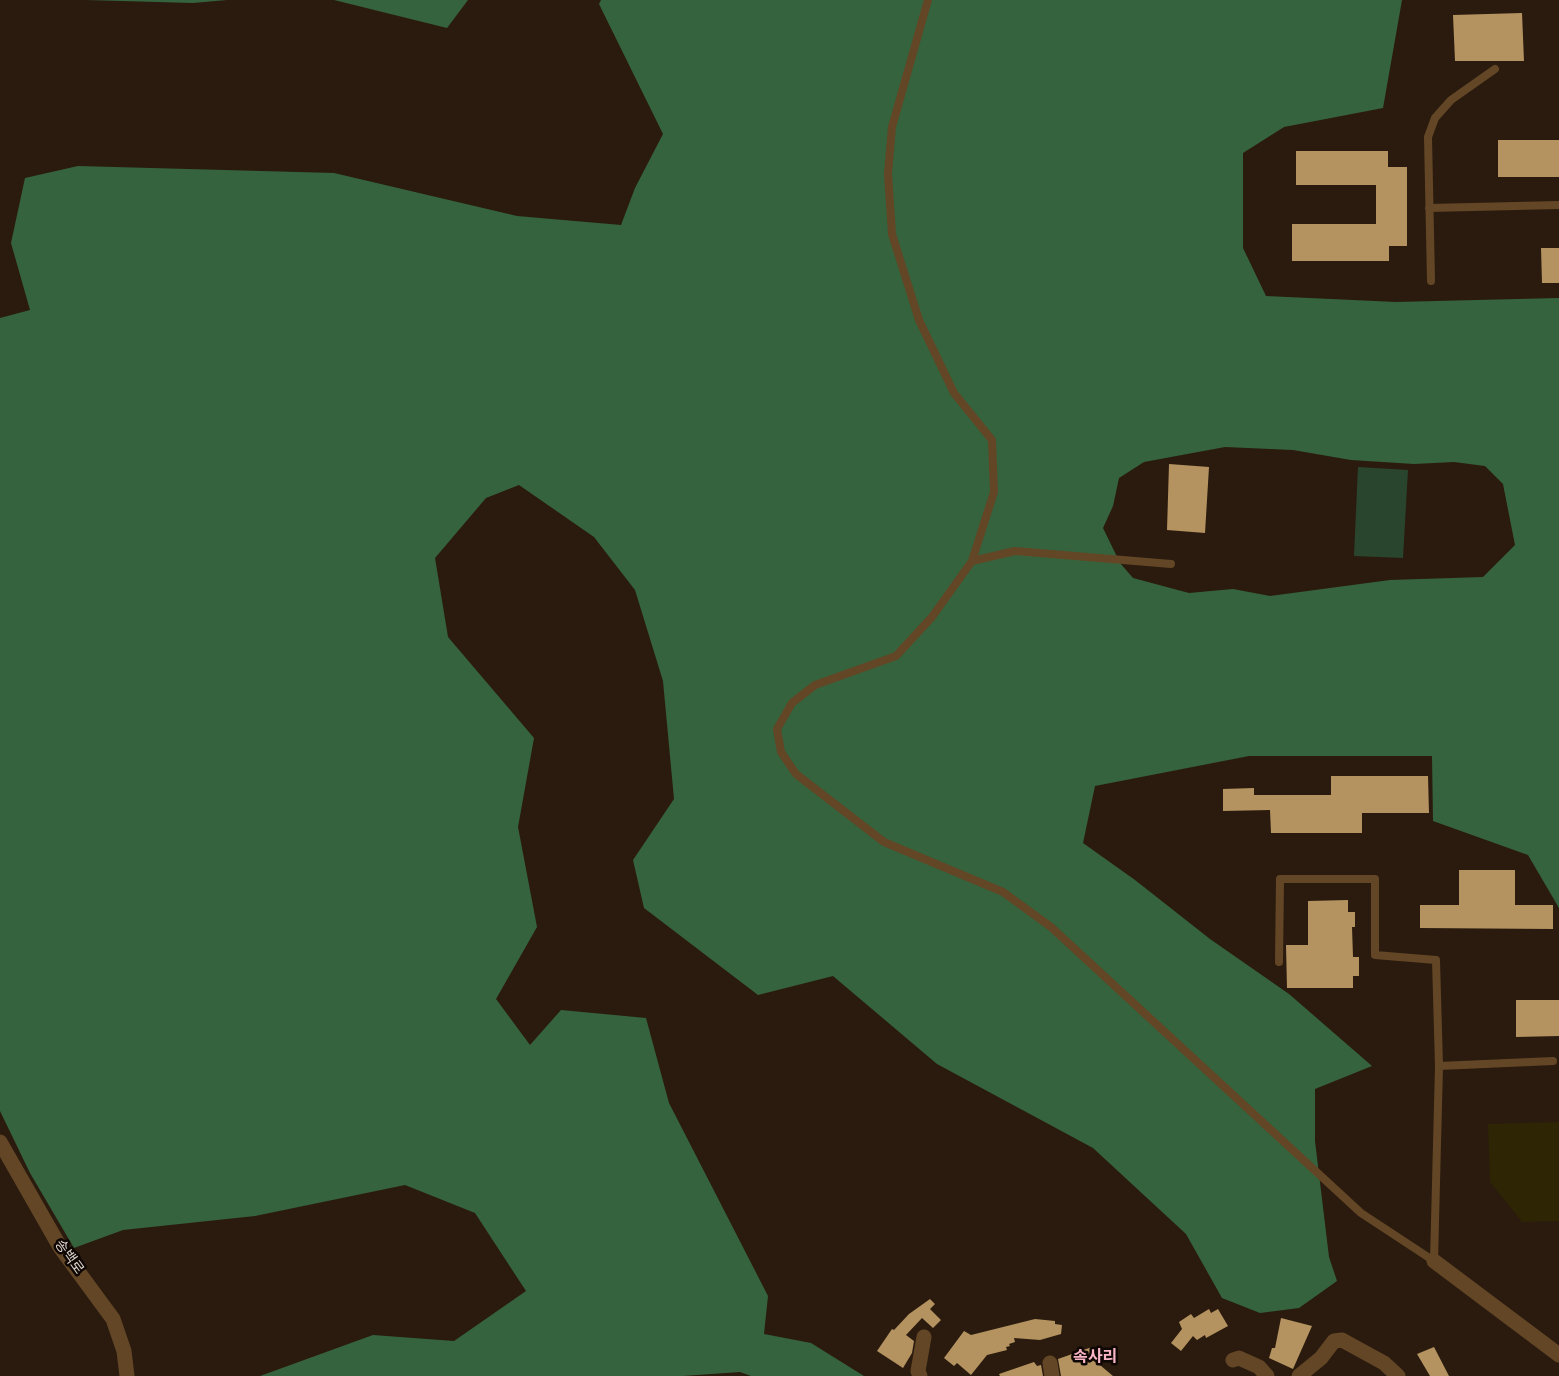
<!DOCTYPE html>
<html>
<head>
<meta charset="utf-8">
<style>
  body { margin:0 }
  canvas { display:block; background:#2a1b0e }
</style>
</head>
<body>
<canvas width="1559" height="1376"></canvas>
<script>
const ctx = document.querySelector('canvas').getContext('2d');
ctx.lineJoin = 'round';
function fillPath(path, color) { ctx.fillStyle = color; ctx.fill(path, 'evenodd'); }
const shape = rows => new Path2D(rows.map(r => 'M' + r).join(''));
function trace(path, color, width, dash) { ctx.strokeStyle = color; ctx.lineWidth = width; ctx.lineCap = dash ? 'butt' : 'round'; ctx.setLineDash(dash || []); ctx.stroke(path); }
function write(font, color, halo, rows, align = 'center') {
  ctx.font = font + ' "IBM Plex Sans","Noto Sans KR",sans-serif'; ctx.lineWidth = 5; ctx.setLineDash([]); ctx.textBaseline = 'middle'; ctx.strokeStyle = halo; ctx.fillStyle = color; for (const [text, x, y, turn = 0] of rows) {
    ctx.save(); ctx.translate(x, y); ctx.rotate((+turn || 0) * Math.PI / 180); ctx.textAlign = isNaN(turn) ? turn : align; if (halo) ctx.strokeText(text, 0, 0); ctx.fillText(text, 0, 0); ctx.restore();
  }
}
fillPath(shape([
  [1358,467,1408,470,1403,558,1354,556]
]), '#29452d');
fillPath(shape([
  [86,0,227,0,193,3],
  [334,0,468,0,447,28],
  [601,0,1402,0,1383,108,1284,127,1243,153,1243,248,1266,296,1396,302,1559,298,1559,908,1528,855,1433,821,1432,756,1249,756,1095,786,1083,843,1135,880,1210,939,1289,994,1372,1066,1315,1089,1315,1141,1329,1257,1337,1281,1299,1308,1260,1313,1222,1298,1186,1234,1093,1148,937,1064,833,976,758,995,644,908,633,860,674,799,663,681,635,590,594,537,519,485,486,498,435,558,448,637,534,738,518,827,537,927,496,999,530,1045,561,1010,646,1018,669,1103,768,1296,764,1334,811,1343,864,1376,751,1376,740,1372,683,1376,260,1376,373,1335,454,1341,526,1291,475,1213,405,1185,255,1216,123,1230,74,1248,30,1173,0,1111,0,318,30,310,11,243,25,178,78,166,334,173,517,216,621,225,635,188,663,134,599,4],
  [1225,447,1293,450,1351,460,1414,464,1454,462,1485,466,1503,484,1515,545,1483,577,1390,580,1270,596,1233,589,1189,593,1133,578,1120,563,1103,528,1113,506,1119,478,1144,462]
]), '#35633d');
fillPath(shape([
  [1559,1122,1559,1221,1522,1222,1490,1182,1488,1124]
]), '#2d2504');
fillPath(shape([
  [1522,13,1524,61,1455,61,1453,15],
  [1498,140,1559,140,1559,177,1498,177],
  [1296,151,1388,151,1388,167,1407,167,1407,246,1389,246,1389,261,1292,261,1292,224,1376,224,1376,185,1296,185],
  [1541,248,1559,248,1559,283,1542,283],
  [1169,464,1209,467,1205,533,1167,530],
  [1331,776,1428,776,1429,813,1362,813,1362,833,1271,833,1270,810,1223,811,1223,789,1254,788,1254,795,1331,795],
  [1459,870,1515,870,1515,905,1553,905,1553,929,1420,928,1420,905,1459,905],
  [1348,900,1348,912,1355,912,1355,927,1352,927,1353,957,1359,957,1359,976,1353,976,1353,988,1287,988,1286,945,1308,945,1308,901],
  [1516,1000,1559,1000,1559,1036,1516,1037],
  [930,1299,935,1304,930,1309,941,1320,933,1328,922,1318,906,1335,914,1341,912,1353,903,1368,877,1351,892,1329,894,1330,909,1314],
  [1209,1309,1211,1313,1218,1309,1228,1326,1206,1338,1205,1335,1197,1340,1193,1336,1181,1351,1171,1343,1182,1329,1179,1322,1191,1314,1194,1318],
  [1281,1318,1312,1326,1293,1369,1269,1358,1272,1348,1275,1348],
  [1035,1319,1055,1321,1055,1324,1062,1325,1061,1334,1040,1340,1014,1338,1015,1342,1009,1344,1010,1346,1006,1347,1007,1350,987,1355,971,1375,957,1363,954,1366,944,1358,964,1331,971,1335],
  [1092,1347,1100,1354,1094,1360,1113,1376,1061,1376,1058,1359],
  [1434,1347,1449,1376,1430,1376,1417,1354],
  [1034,1362,1037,1366,1041,1365,1043,1376,1000,1376,999,1374]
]), '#b49360');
trace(shape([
  [928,0,892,127,888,174,892,234,919,320,954,393,992,440,994,492,972,561,1015,551,1171,564],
  [1429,208,1559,205],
  [1431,281,1428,137,1435,118,1451,100,1495,69],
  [972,561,932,617,896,656,815,685,792,703,777,729,781,752,796,774,884,842,1003,892,1051,927,1361,1213,1434,1261,1439,1066,1553,1061],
  [1279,962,1280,879,1375,879,1375,955,1436,960,1439,1066]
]), '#634625', 8);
trace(shape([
  [0,1142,60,1247,113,1319,124,1351,127,1376],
  [1434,1261,1559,1355],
  [1233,1360,1239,1358,1259,1367,1267,1376],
  [1050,1363,1052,1376],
  [920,1376,918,1371,924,1337],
  [1299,1376,1321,1358,1334,1341,1342,1340,1384,1363,1398,1376]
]), '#634625', 15);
write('14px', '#e1d6ce', '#0e0704', [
  ["송백로",69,1257,54]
]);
write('bold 16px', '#f8b5c5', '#0e0704', [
  ["속사리",1095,1357]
]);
</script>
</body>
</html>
